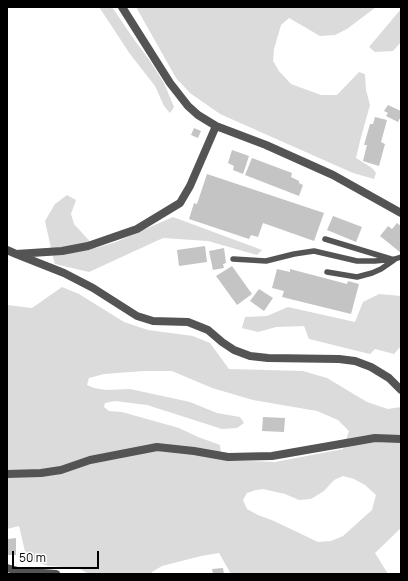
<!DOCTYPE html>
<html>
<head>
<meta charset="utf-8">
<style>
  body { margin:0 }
  #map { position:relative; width:408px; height:581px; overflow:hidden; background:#fff; font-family:Manrope,sans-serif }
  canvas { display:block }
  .frame { position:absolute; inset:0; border:8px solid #000; pointer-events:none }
  .scale { position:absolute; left:12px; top:551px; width:87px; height:18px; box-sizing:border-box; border:2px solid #000; border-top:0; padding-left:5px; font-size:12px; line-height:14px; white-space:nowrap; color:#000; -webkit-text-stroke:3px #fff; paint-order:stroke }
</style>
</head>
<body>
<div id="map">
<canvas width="408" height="581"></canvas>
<div class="frame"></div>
<div class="scale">50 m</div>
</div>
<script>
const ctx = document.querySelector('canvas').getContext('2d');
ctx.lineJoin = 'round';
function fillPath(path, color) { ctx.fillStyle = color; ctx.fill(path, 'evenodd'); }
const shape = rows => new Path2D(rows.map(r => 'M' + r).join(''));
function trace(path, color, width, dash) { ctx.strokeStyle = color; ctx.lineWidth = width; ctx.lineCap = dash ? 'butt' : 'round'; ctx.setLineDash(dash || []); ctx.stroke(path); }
fillPath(shape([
  [99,7,112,7,133,38,150,61,164,83,174,107,170,113,164,106,155,86,130,54],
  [136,7,376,7,347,29,335,35,320,36,289,18,281,25,274,49,273,61,279,71,291,84,321,95,337,95,359,72,365,74,366,90,370,105,360,141,356,158,372,168,376,173,374,179,353,173,220,114,190,93,176,78],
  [401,9,401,42,393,51,375,52,369,47],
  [67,195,76,200,71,214,74,224,96,248,116,242,173,217,262,250,257,255,208,241,163,238,89,272,55,264,53,257,45,221,55,204],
  [62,287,79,294,124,322,148,330,193,336,210,343,229,369,303,371,327,378,367,402,388,409,401,407,401,528,375,553,388,574,231,574,219,553,201,556,162,566,152,572,152,574,89,574,78,568,49,566,27,560,19,526,7,529,7,305,32,308],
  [144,371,172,371,212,388,253,400,317,411,338,420,349,431,343,449,275,462,222,460,220,445,198,437,179,428,122,412,109,411,104,407,105,403,115,401,147,405,222,429,237,428,244,423,240,417,217,413,190,402,130,389,106,390,94,388,87,385,89,378,104,374],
  [343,476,354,479,365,485,376,495,372,510,343,536,331,541,318,542,274,521,258,515,247,509,243,500,247,493,256,490,263,489,285,494,299,500,311,499,324,491,334,480],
  [379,294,401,296,401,346,394,354,375,349,370,354,309,339,304,326,276,327,258,332,242,328,245,317,267,316,288,307,355,322,363,302]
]), '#dbdbdb');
fillPath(shape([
  [388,105,401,111,401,116,398,122,386,116,388,113,384,111],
  [375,117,387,120,381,142,385,144,379,166,363,161,367,145,364,145,370,124,373,124],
  [194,128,201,131,198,138,191,135],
  [232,150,249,156,243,174,233,170,234,166,228,163],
  [252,158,292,173,291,177,299,181,299,183,303,185,299,196,245,175],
  [207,174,324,213,314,241,263,223,258,237,251,235,249,239,189,219,194,203,197,204],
  [333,216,362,227,356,242,327,230],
  [397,223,401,226,401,253,380,236,388,226,392,229],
  [205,246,207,262,179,266,177,250],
  [224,248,226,263,223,264,224,268,213,270,209,251],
  [232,266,252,294,237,305,216,276],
  [277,269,290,272,290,269,347,284,348,281,359,284,351,314,282,297,284,291,272,288],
  [259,289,273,298,264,311,250,301],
  [263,417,285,418,284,432,262,431],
  [16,538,16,555,7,555,7,539],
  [223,568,224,574,213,574,212,569]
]), '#c4c4c4');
trace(shape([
  [325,239,391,259],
  [233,259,266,261,294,254,314,251,357,261,375,261,395,259,401,257],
  [327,272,357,277,372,273,381,269,394,260]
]), '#545454', 5.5);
trace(shape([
  [122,7,170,83,188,106,198,115,216,126,266,145,333,175,401,213],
  [7,250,16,254,62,251,88,246,137,229,180,203,190,186,216,126],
  [16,254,64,273,93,288,137,316,153,321,188,322,208,330,222,342,234,350,250,356,268,358,339,359,355,361,371,367,389,378,401,390],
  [7,474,41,473,61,470,90,460,157,447,194,451,228,457,272,456,375,438,401,439],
  [7,568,18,571,56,574]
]), '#545454', 8);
</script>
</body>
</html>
